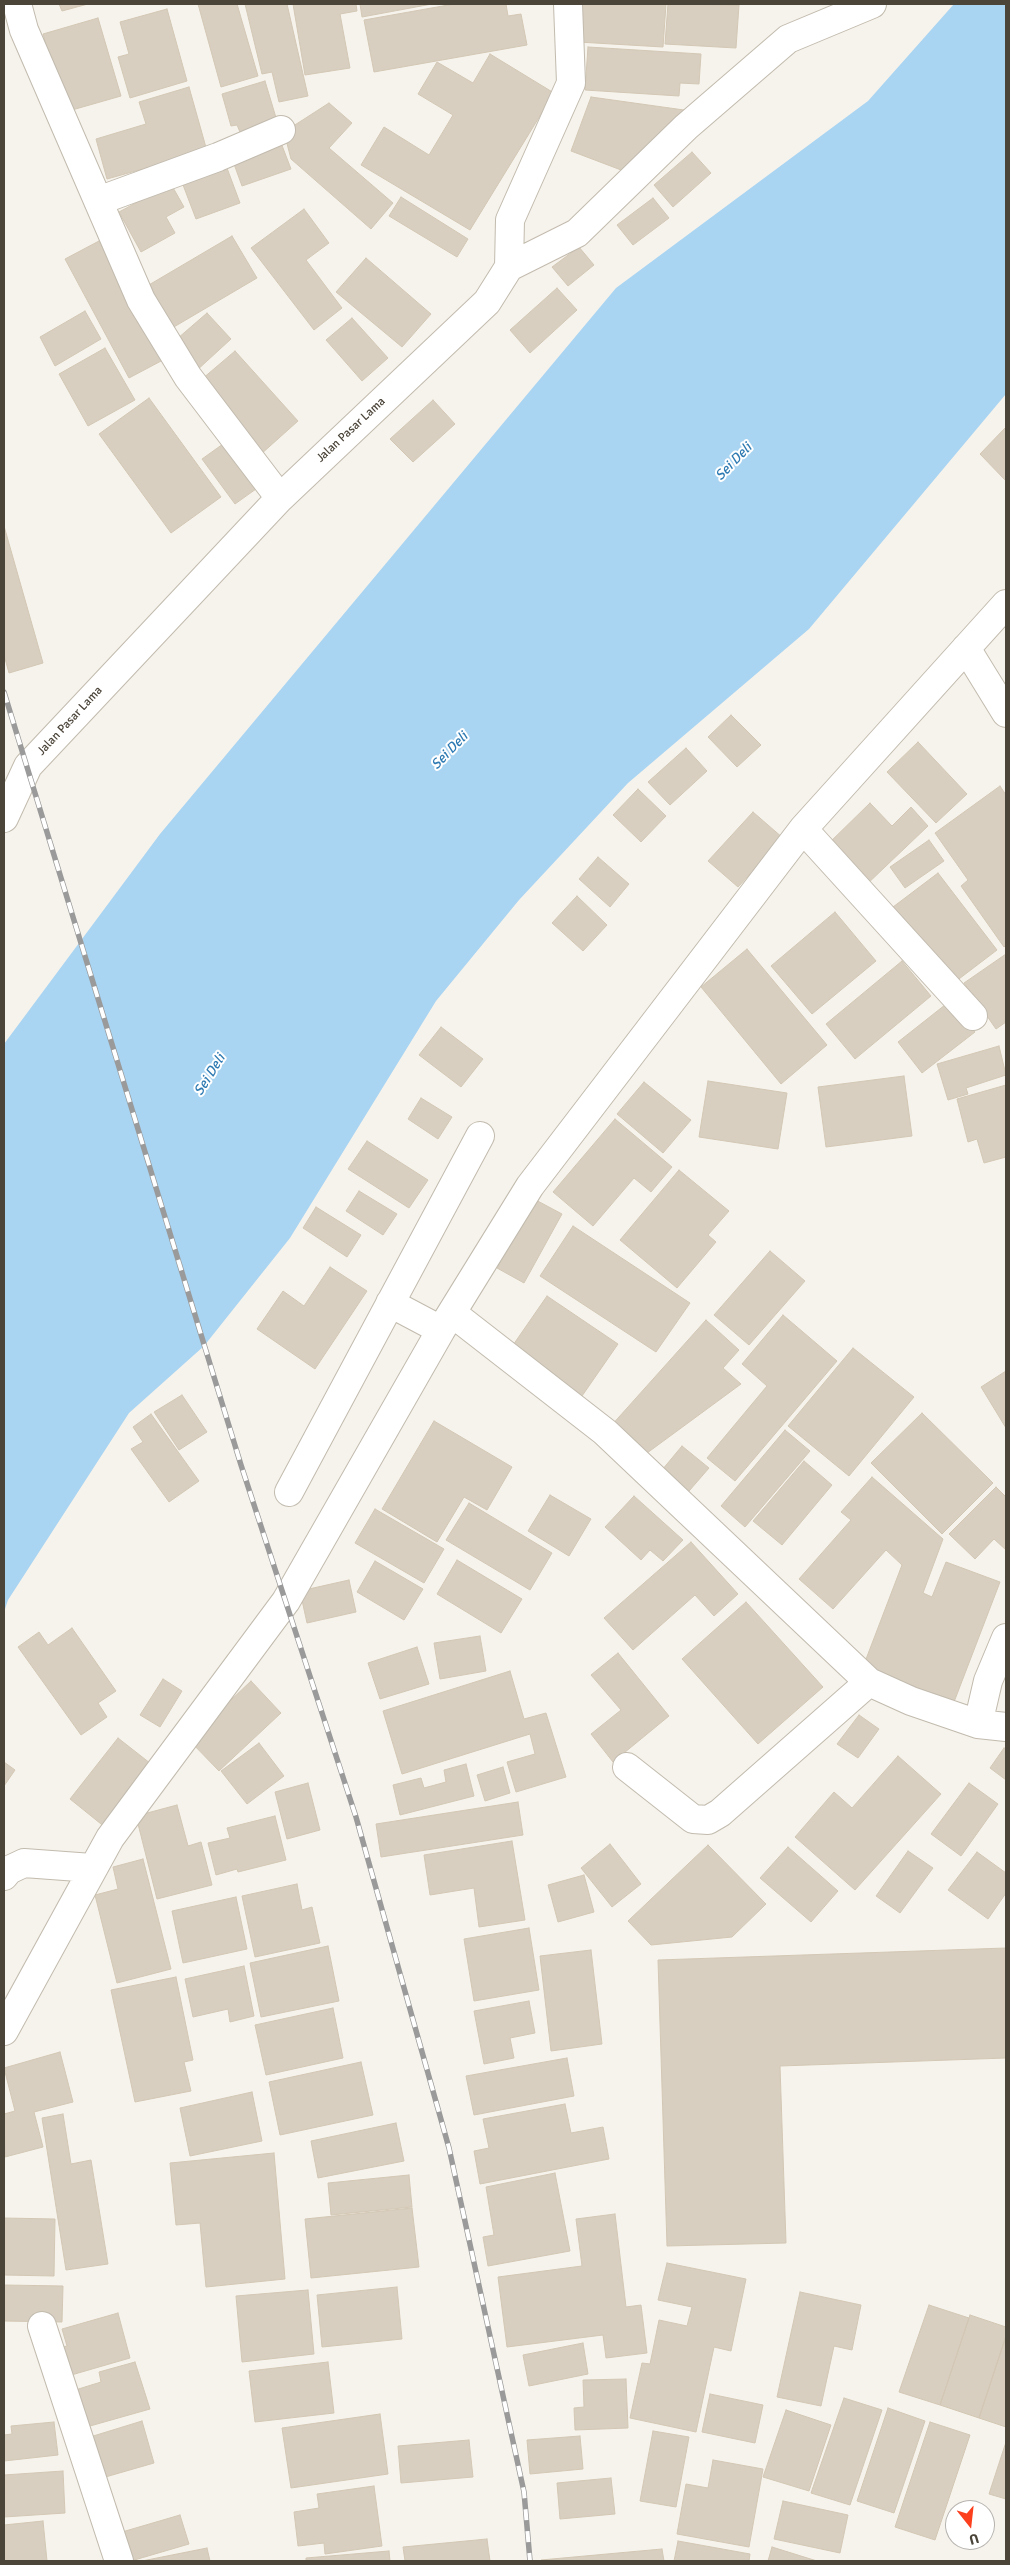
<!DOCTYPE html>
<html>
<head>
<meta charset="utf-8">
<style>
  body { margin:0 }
  #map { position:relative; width:1010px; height:2565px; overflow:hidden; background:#f6f3ec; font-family:Signika,sans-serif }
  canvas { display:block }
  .frame { position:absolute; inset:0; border:5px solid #4b4439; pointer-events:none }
  .north { position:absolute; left:945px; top:2500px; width:50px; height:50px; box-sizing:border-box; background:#fff; border:1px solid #b7b4b0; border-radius:50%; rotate:164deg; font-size:14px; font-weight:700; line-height:20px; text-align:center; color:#4b4439 }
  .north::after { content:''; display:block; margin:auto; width:18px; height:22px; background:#fc3f1d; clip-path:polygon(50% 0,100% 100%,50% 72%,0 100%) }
</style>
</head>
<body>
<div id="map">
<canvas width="1010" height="2565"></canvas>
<div class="frame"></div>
<div class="north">U</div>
</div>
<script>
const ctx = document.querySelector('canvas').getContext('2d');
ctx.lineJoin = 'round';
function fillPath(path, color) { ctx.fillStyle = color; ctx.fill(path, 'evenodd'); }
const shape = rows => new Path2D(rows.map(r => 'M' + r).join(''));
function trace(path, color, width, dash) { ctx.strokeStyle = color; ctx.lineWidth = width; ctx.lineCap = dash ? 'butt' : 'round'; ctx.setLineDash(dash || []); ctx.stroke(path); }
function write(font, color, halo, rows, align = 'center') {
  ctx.font = font + ' Signika,sans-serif'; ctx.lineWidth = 4; ctx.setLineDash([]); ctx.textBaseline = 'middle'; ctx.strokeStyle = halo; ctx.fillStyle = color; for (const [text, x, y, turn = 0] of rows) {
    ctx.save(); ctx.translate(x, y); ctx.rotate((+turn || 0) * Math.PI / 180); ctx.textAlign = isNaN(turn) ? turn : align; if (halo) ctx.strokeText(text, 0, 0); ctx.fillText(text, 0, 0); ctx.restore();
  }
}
fillPath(shape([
  [954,4,1006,4,1006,394,809,629,628,783,519,900,436,1001,290,1238,204,1346,129,1413,8,1600,4,1612,4,1044,160,834,616,288,868,101]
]), '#a9d4f2');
const building = shape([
  [59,4,88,4,62,11,59,4],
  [198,4,237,4,258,76,221,87,198,4],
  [245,4,287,4,308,96,279,102,272,72,262,74,245,4],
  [293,4,356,4,357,11,340,14,350,68,305,75,293,4],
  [360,4,432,4,362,17,360,4],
  [454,4,506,4,508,16,521,14,527,45,374,72,364,20,454,4],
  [580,4,666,4,663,47,578,42,580,4],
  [668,4,739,5,736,48,665,44,668,4],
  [167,9,187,81,130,98,118,57,129,54,120,22,167,9],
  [98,18,121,96,65,112,43,34,98,18],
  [588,47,701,54,699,84,680,83,679,96,585,90,588,47],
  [490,54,554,93,470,230,361,165,384,127,429,155,453,115,418,94,437,62,473,83,490,54],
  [265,81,277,121,240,132,237,125,231,126,222,94,265,81],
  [189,87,207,151,107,179,96,139,146,124,139,102,189,87],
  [591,97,684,110,629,173,571,151,591,97],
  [329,103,352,123,329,148,393,203,371,229,291,159,284,132,329,103],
  [278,135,291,169,242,186,230,153,278,135],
  [692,152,711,173,673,207,654,185,692,152],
  [224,160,240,203,196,219,180,177,224,160],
  [171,184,184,207,166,217,175,233,141,252,119,212,171,184],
  [401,197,468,239,457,257,389,216,401,197],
  [653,198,669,218,633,245,617,225,653,198],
  [304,209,329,243,306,260,342,308,314,330,251,248,304,209],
  [232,236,257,278,167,331,142,289,232,236],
  [99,241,163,360,129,378,65,259,99,241],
  [579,247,594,265,568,286,552,267,579,247],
  [366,258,431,314,402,347,336,292,366,258],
  [557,288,577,310,530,353,510,330,557,288],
  [85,311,101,339,55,366,40,337,85,311],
  [207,313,231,339,195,372,170,345,207,313],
  [352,318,388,358,362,381,326,340,352,318],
  [105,348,135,400,88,426,59,374,105,348],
  [235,351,298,421,260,455,195,385,235,351],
  [149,398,221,497,171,533,99,434,149,398],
  [433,400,455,424,413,462,390,439,433,400],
  [1006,427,1006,481,980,454,1006,427],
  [223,444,256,489,235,504,202,459,223,444],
  [4,526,43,663,9,673,4,655,4,526],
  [731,715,761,745,737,767,708,737,731,715],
  [918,742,967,794,936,823,887,772,918,742],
  [686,748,707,771,670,805,648,782,686,748],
  [1000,786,1006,795,1006,945,1004,947,961,886,968,880,935,833,1000,786],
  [638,789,666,816,641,842,613,815,638,789],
  [870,803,892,826,911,807,928,826,864,887,825,847,870,803],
  [753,812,783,838,738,887,708,861,753,812],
  [929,840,944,861,905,888,890,867,929,840],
  [598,857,629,884,610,907,579,879,598,857],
  [938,873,997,950,951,985,893,907,938,873],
  [577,896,607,925,583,951,552,923,577,896],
  [835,912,876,961,812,1014,771,966,835,912],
  [747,949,827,1045,781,1084,701,987,747,949],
  [1006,954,1006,1022,996,1029,964,983,1006,954],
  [902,961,931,996,855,1059,826,1024,902,961],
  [950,1001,975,1032,922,1073,898,1042,950,1001],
  [441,1027,483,1059,461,1087,419,1055,441,1027],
  [999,1046,1006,1075,966,1088,968,1094,948,1100,937,1064,999,1046],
  [904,1076,912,1136,826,1147,818,1087,904,1076],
  [708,1081,787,1093,778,1149,699,1137,708,1081],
  [644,1082,691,1120,663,1153,617,1114,644,1082],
  [1006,1085,1006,1157,984,1163,977,1139,968,1142,957,1099,1006,1085],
  [421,1098,452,1117,438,1139,408,1119,421,1098],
  [615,1119,672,1167,651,1192,634,1178,593,1226,553,1192,615,1119],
  [367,1141,428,1180,409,1208,348,1169,367,1141],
  [679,1170,729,1211,708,1235,716,1242,677,1288,620,1240,679,1170],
  [359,1191,397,1214,383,1235,346,1211,359,1191],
  [534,1199,562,1214,524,1283,497,1268,534,1199],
  [316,1207,361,1235,347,1257,303,1228,316,1207],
  [573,1226,690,1303,656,1352,540,1276,573,1226],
  [770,1251,805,1281,749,1345,714,1315,770,1251],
  [330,1267,367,1291,315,1369,257,1329,283,1291,304,1306,330,1267],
  [547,1296,618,1344,582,1396,511,1348,547,1296],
  [783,1315,837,1361,735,1481,707,1458,767,1386,742,1364,783,1315],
  [706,1320,739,1350,723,1368,741,1384,643,1456,610,1427,706,1320],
  [853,1348,914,1397,849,1476,788,1426,853,1348],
  [1006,1371,1006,1428,981,1387,1006,1371],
  [182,1395,207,1432,179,1450,154,1412,182,1395],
  [922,1413,993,1483,942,1534,871,1463,922,1413],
  [151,1414,199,1481,169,1502,131,1449,143,1442,133,1427,151,1414],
  [434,1421,512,1467,487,1510,464,1497,437,1542,382,1509,434,1421],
  [785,1430,810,1451,745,1527,721,1506,785,1430],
  [682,1446,709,1468,683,1498,657,1476,682,1446],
  [804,1461,832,1485,782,1545,753,1521,804,1461],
  [872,1477,943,1539,923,1593,932,1597,946,1562,1000,1582,954,1702,863,1667,902,1565,886,1550,833,1609,799,1579,851,1520,841,1512,872,1477],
  [996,1487,1006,1497,1006,1550,994,1539,975,1559,949,1534,996,1487],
  [550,1495,591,1519,569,1556,528,1531,550,1495],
  [634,1496,683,1540,663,1561,650,1550,641,1560,605,1527,634,1496],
  [469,1503,552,1553,530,1590,446,1540,469,1503],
  [375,1509,444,1549,424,1583,355,1543,375,1509],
  [691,1542,738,1594,714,1616,695,1595,633,1650,604,1618,691,1542],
  [457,1560,522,1599,501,1633,437,1594,457,1560],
  [375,1561,423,1589,404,1620,357,1592,375,1561],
  [349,1580,356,1612,307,1623,300,1591,349,1580],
  [746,1602,823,1687,758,1744,682,1659,746,1602],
  [72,1628,116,1691,98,1703,107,1717,81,1735,18,1647,39,1632,48,1645,72,1628],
  [480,1636,486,1671,440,1679,434,1643,480,1636],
  [417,1647,429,1684,380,1699,368,1663,417,1647],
  [618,1653,669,1716,613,1762,591,1734,621,1710,591,1675,618,1653],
  [510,1671,524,1719,546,1713,566,1777,516,1792,507,1762,535,1754,530,1734,402,1774,383,1711,510,1671],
  [163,1679,182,1691,160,1727,140,1715,163,1679],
  [251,1681,281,1713,219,1771,189,1740,251,1681],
  [859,1715,879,1729,858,1758,837,1744,859,1715],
  [118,1738,155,1767,106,1828,70,1799,118,1738],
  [259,1743,284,1776,247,1804,221,1771,259,1743],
  [1004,1748,1006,1749,1006,1780,990,1768,1004,1748],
  [898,1756,941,1794,855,1890,795,1837,834,1792,852,1808,898,1756],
  [4,1762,15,1770,4,1786,4,1762],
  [466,1764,474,1796,400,1815,393,1785,421,1778,424,1788,446,1782,444,1770,466,1764],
  [503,1767,510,1793,485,1801,477,1775,503,1767],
  [308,1783,320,1830,287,1839,275,1792,308,1783],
  [969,1783,998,1804,961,1856,931,1834,969,1783],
  [518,1802,523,1835,381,1857,376,1824,518,1802],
  [177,1805,188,1846,201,1842,212,1885,157,1899,136,1816,177,1805],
  [275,1816,286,1860,238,1872,237,1869,216,1875,208,1843,230,1838,227,1828,275,1816],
  [512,1841,525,1920,479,1927,474,1888,430,1895,424,1855,512,1841],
  [610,1844,641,1884,612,1907,581,1868,610,1844],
  [708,1845,766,1904,732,1937,651,1945,628,1921,708,1845],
  [788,1847,838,1891,811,1922,760,1878,788,1847],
  [908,1851,933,1868,900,1913,876,1896,908,1851],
  [977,1852,1006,1873,1006,1893,988,1919,948,1890,977,1852],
  [143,1859,171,1969,117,1983,95,1895,118,1889,113,1867,143,1859],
  [584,1875,594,1912,558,1922,548,1885,584,1875],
  [297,1884,302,1910,312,1907,320,1943,255,1957,242,1896,297,1884],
  [236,1897,247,1949,183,1963,172,1911,236,1897],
  [529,1928,539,1990,474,2001,464,1939,529,1928],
  [328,1946,339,2001,261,2017,250,1963,328,1946],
  [1006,1948,1006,2058,780,2066,786,2243,667,2246,658,1960,1006,1948],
  [591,1950,602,2044,551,2051,540,1956,591,1950],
  [244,1966,254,2016,230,2022,228,2009,193,2017,185,1979,244,1966],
  [176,1977,193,2060,184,2062,191,2091,135,2102,111,1990,176,1977],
  [529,2001,535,2033,510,2038,514,2058,484,2064,474,2011,529,2001],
  [333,2008,343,2058,266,2075,255,2025,333,2008],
  [60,2052,73,2102,34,2112,43,2147,5,2157,4,2114,15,2111,4,2068,60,2052],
  [567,2058,574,2096,474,2115,466,2076,567,2058],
  [361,2062,373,2115,280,2135,269,2082,361,2062],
  [252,2092,262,2141,190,2156,180,2108,252,2092],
  [565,2104,571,2133,603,2127,609,2159,480,2184,474,2151,489,2148,483,2119,565,2104],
  [63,2114,71,2164,91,2160,108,2264,66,2270,42,2118,63,2114],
  [396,2123,404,2161,318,2178,311,2141,396,2123],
  [274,2153,285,2279,206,2287,200,2223,176,2225,170,2163,274,2153],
  [555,2173,570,2251,488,2266,483,2237,494,2235,486,2187,555,2173],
  [409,2175,412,2207,331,2215,328,2183,409,2175],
  [412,2208,419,2267,311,2278,305,2219,412,2208],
  [615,2214,626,2307,641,2305,647,2353,606,2358,603,2335,507,2347,498,2277,582,2266,576,2219,615,2214],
  [4,2218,55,2219,54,2276,4,2275,4,2218],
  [667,2263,746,2279,731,2351,714,2347,696,2432,630,2418,642,2363,650,2364,659,2320,687,2326,692,2307,658,2300,667,2263],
  [4,2285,63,2286,62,2322,4,2321,4,2285],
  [397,2287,402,2339,322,2347,317,2295,397,2287],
  [308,2290,314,2354,242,2362,236,2296,308,2290],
  [800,2292,861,2305,852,2350,834,2346,821,2406,777,2397,800,2292],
  [929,2305,969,2318,940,2405,899,2392,929,2305],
  [118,2313,130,2358,61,2378,53,2350,67,2346,62,2329,118,2313],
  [970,2315,1006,2327,1006,2336,979,2418,940,2405,970,2315],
  [1006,2336,1006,2427,979,2418,1006,2336],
  [583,2343,588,2374,529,2386,523,2355,583,2343],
  [135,2362,150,2409,83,2428,72,2391,101,2382,99,2372,135,2362],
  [328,2362,334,2413,255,2422,249,2371,328,2362],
  [626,2379,628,2428,575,2430,574,2408,584,2407,583,2380,626,2379],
  [710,2394,763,2405,755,2443,702,2432,710,2394],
  [844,2398,882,2410,850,2505,811,2493,844,2398],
  [888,2408,925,2421,894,2513,857,2501,888,2408],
  [786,2410,831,2425,809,2491,763,2477,786,2410],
  [380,2414,388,2474,291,2488,282,2428,380,2414],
  [142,2421,154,2463,102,2478,90,2437,142,2421],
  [54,2422,58,2455,4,2461,4,2435,12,2434,11,2426,54,2422],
  [930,2422,970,2435,935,2540,895,2527,930,2422],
  [653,2431,689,2437,676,2507,640,2501,653,2431],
  [580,2436,583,2469,530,2474,527,2440,580,2436],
  [469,2440,473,2477,401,2483,398,2446,469,2440],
  [1006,2442,1006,2499,989,2494,1006,2442],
  [713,2460,763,2469,749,2547,677,2534,686,2484,708,2488,713,2460],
  [63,2471,65,2513,4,2517,4,2475,63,2471],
  [611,2478,615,2514,560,2519,557,2483,611,2478],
  [374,2486,382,2546,325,2554,324,2543,298,2546,294,2512,319,2508,317,2494,374,2486],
  [783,2501,848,2515,840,2553,774,2539,783,2501],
  [180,2515,189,2544,131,2561,122,2532,180,2515],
  [43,2521,47,2561,4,2561,4,2525,43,2521],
  [487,2539,490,2561,405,2561,403,2547,487,2539],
  [678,2541,750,2554,749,2561,674,2561,678,2541],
  [772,2547,817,2561,768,2561,772,2547],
  [207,2548,210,2561,142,2561,207,2548],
  [662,2549,664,2561,541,2561,541,2560,662,2549],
  [389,2551,390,2561,306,2561,306,2558,389,2551]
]);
fillPath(building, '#d8cfc1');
trace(building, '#d3c7b4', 1);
const minor = shape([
  [17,4,24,30,141,300,188,377,280,498],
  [98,201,218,157,281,130],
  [509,267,577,233,686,127,788,39,872,4],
  [966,648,1006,713],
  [4,818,28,766,280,498,487,302,509,267,510,220,571,83,568,4],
  [803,829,973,1016],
  [390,1303,441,1330],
  [452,1313,605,1432,869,1682,911,1701,978,1724,1006,1727],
  [289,1492,480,1136],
  [978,1724,988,1681,1006,1638],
  [627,1767,693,1819,708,1820,720,1813,869,1682],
  [4,1876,9,1870,24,1863,92,1868],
  [4,2031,110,1838,286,1601,441,1330,530,1186,803,829,1006,604],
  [42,2326,119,2561]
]);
trace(minor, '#c2bbae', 30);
trace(minor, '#fff', 28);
const rail = shape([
  [4,692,241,1465,356,1817,449,2148,524,2492,530,2561]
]);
trace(rail, '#9a9a9a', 5.5);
trace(rail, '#fff', 4, [11]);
write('12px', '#4b4439', '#fff', [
  ["Jalan Pasar Lama",351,430,-43],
  ["Jalan Pasar Lama",70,721,-47]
]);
write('italic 14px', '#2e7ab2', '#fff', [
  ["Sei Deli",734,462,-46],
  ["Sei Deli",450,751,-46],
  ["Sei Deli",210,1075,-58]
]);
</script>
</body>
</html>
